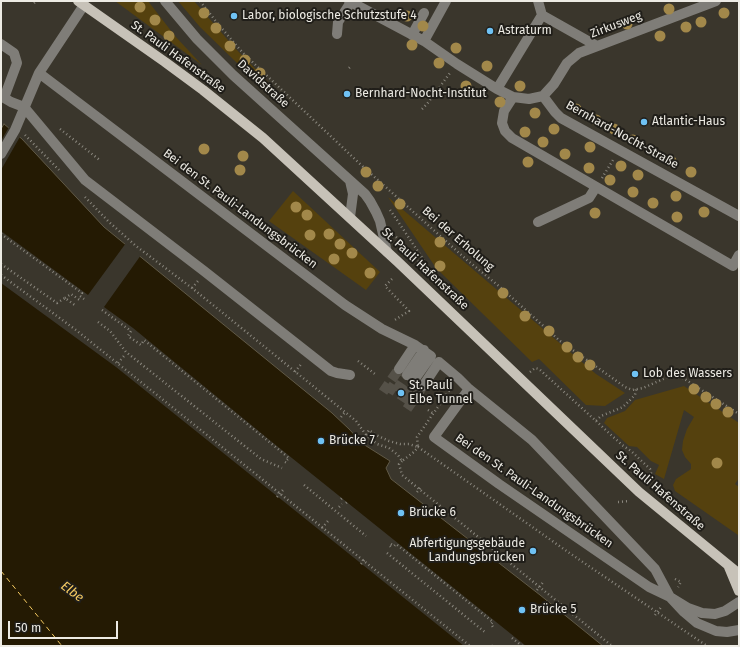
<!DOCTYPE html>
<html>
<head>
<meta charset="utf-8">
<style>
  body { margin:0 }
  #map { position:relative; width:740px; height:647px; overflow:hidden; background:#3a362c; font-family:"Fira Sans",sans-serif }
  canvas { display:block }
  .frame { position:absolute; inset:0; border:2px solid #edebe4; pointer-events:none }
  .scale { position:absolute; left:8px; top:621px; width:110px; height:18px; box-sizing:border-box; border:2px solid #edebe4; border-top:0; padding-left:5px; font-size:12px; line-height:14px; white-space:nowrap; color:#edebe4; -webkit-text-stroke:3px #201e19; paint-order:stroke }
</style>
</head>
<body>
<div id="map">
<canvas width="740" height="647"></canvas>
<div class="frame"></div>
<div class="scale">50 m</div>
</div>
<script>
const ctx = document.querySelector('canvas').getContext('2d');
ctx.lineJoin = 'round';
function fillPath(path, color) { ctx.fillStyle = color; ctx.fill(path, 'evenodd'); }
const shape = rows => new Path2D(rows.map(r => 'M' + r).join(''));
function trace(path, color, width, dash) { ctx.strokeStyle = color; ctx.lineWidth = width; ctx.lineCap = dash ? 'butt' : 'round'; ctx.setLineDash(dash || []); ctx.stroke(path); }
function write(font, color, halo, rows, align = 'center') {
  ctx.font = font + ' "Fira Sans",sans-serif'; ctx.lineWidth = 4; ctx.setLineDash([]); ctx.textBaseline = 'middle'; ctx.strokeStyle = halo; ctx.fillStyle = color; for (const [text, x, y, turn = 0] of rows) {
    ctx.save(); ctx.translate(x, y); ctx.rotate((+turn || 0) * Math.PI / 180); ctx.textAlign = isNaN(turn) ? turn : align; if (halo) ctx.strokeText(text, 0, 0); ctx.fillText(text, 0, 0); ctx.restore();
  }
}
fillPath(shape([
  [115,1,148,1,175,36,202,65],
  [178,1,194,1,234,47,278,92,273,98,200,27],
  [293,191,380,272,366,290,269,221],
  [388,197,596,374,625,393,605,406,586,405,539,359,532,362,436,268],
  [684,386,739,423,739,478,735,484,739,487,738,535,675,491,673,485,676,479,691,469,691,464,685,457,682,450,683,441,687,429,694,417,684,410,664,479,655,474,659,465,651,461,637,447,629,446,604,423,607,418,625,411,635,400]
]), '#55410e');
const water = shape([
  [4,124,22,139,104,227,332,413,349,429,363,444,390,461,386,468,391,479,540,595,603,646,1,646,1,129,4,124]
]);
fillPath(water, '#241a03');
trace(water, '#605946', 1);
fillPath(shape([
  [9,127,21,135,1,170,1,141],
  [1,231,88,295,126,243,127,244,141,255,104,307,133,328,272,442,526,646,464,646,116,367,1,283]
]), '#3a362c');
trace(shape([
  [1,571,62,646]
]), '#f5ca61', 1, [5, 4]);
trace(shape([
  [387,386,412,402],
  [396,391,407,375],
  [383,392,399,369],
  [403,396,414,380],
  [407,409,423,386]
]), '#555148', 10, [10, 5]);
trace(shape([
  [200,1,218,24,243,53,360,164,467,260,500,287,560,341,625,387,632,390,643,388,670,376,683,378,739,414],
  [34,3,36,1],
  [349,68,351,66],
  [422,109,427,104,450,73],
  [60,129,101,161],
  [25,135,59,170],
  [602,178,613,160],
  [85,197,109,222,136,246,192,288,345,412,356,421,366,435,377,444,389,448,398,455,402,461,414,452,418,447,568,552,707,646],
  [390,210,397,220,427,265,440,283,439,285],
  [1,234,82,293,80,296,84,299],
  [396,237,406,247,426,270],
  [1,264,57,303,65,298,76,306],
  [1,275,76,330,470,646],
  [392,279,385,286,409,311,393,321],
  [192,288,198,281],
  [65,298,71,294,81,301],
  [102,310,131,331,128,336,141,345,144,340,289,458,287,460,289,462],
  [98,322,110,331,126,352,261,459,282,468],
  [358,361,375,374],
  [118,363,124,356],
  [295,372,302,363],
  [530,372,535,368,539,369,596,421,601,416,623,407,635,395,636,389],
  [428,410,434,414],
  [341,417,345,412],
  [596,421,622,445,631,451,650,469,651,473,646,482],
  [366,435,369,430,376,435,389,441,400,444,409,444,418,447,417,437,451,388],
  [402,461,399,464,402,475,612,646],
  [285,462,287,463],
  [304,485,366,536],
  [417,492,422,486],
  [277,497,283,490],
  [341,499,342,498],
  [618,502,630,501],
  [346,503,347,502],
  [339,507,342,504],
  [322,528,328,521],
  [391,544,394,546,396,544,493,622,491,624,493,627],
  [390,546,392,548],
  [387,553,486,633],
  [361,564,366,558],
  [675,579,681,582,678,587],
  [537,590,544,581],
  [655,615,662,606],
  [512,638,522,646],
  [492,646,494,645]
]), '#8b887f', 2.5, [1, 3]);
trace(shape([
  [165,1,197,39,233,75,365,194,370,201,376,212,380,221,387,252],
  [349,1,424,41,457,64,497,89,513,97,529,99,543,96],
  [538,1,542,15,597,46],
  [337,34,338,22,351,2],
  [412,35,424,13],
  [424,41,446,1],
  [1,44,14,53,17,63,4,98],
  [39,73,345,305,382,329,415,345,431,356,414,380],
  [497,89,542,15],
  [1,96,11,102,24,107,85,180,204,271,331,371,337,373,350,375],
  [543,96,555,112,561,118,739,216],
  [543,96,554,84,567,63,579,53,716,1],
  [513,97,504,111,502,123,505,131,512,138,733,266,739,255],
  [1,154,15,130,39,73,84,5],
  [350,181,353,194,350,217],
  [538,222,589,198,596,187],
  [399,369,415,345],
  [407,375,424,350],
  [423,386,439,362,458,378,469,389,532,440,655,569,670,597,684,612,697,623,716,631,727,632,739,630],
  [469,389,434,437,499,484,649,587,670,597,688,608,702,613,715,614,725,611,739,602]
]), '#7f7d78', 10);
trace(shape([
  [78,1,165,62,203,90,263,138,398,262,639,492,739,574],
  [729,567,739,591]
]), '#c7c2b8', 10);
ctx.fillStyle = '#a2884a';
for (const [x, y] of [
  [140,7],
  [669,9],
  [204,13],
  [724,13],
  [407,16],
  [155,20],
  [701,22],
  [627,24],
  [423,26],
  [686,27],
  [216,28],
  [169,36],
  [660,36],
  [412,45],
  [230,46],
  [456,48],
  [245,60],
  [439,63],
  [487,66],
  [260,73],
  [466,86],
  [520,86],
  [500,102],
  [576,109],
  [535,113],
  [596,120],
  [554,129],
  [614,129],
  [525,132],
  [633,140],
  [543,142],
  [590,147],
  [204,149],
  [565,154],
  [243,156],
  [671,161],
  [528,162],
  [621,166],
  [589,168],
  [240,170],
  [366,172],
  [691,172],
  [638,175],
  [610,180],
  [378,186],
  [633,192],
  [676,196],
  [653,203],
  [400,204],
  [296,207],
  [704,212],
  [595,213],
  [307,215],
  [677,217],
  [329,234],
  [310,235],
  [440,242],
  [340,244],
  [352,253],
  [334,259],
  [440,266],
  [370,273],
  [503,293],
  [525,316],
  [549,331],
  [567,347],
  [578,357],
  [590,365],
  [694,389],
  [706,397],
  [716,404],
  [728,412],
  [717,463]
]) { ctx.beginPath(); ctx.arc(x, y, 5.5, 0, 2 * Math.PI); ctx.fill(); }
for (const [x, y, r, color] of [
  [234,16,4,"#6fc2f4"],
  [490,31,4,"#6fc2f4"],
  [347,94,4,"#6fc2f4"],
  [644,122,4,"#6fc2f4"],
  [635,374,4,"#6fc2f4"],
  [401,393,4,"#6fc2f4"],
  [321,441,4,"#6fc2f4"],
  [401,513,4,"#6fc2f4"],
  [533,551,4,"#6fc2f4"],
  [522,610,4,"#6fc2f4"]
]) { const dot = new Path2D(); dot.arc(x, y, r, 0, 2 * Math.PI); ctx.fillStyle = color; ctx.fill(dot); trace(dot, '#201e19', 1.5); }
write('12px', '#edebe4', '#201e19', [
  ["Labor, biologische Schutzstufe 4",242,16],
  ["Astraturm",498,31],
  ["Bernhard-Nocht-Institut",355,94],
  ["Atlantic-Haus",652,122],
  ["Lob des Wassers",643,374],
  ["St. Pauli",409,386],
  ["Elbe Tunnel",409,400],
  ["Brücke 7",329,441],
  ["Brücke 6",409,513],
  ["Abfertigungsgebäude",525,544,"right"],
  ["Landungsbrücken",525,558,"right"],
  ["Brücke 5",530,610]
], 'left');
write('12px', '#edebe4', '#201e19', [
  ["Zirkusweg",616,25,-21],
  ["St. Pauli Hafenstraße",178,57,36],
  ["Davidstraße",263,84,42],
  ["Bernhard-Nocht-Straße",622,135,29],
  ["Bei den St. Pauli-Landungsbrücken",240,209,37],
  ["Bei der Erholung",458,239,41],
  ["St. Pauli Hafenstraße",425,269,43],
  ["Bei den St. Pauli-Landungsbrücken",534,491,35],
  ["St. Pauli Hafenstraße",660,491,41]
]);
write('italic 13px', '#f5ca61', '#201e19', [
  ["Elbe",72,592,37]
]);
</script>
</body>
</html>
